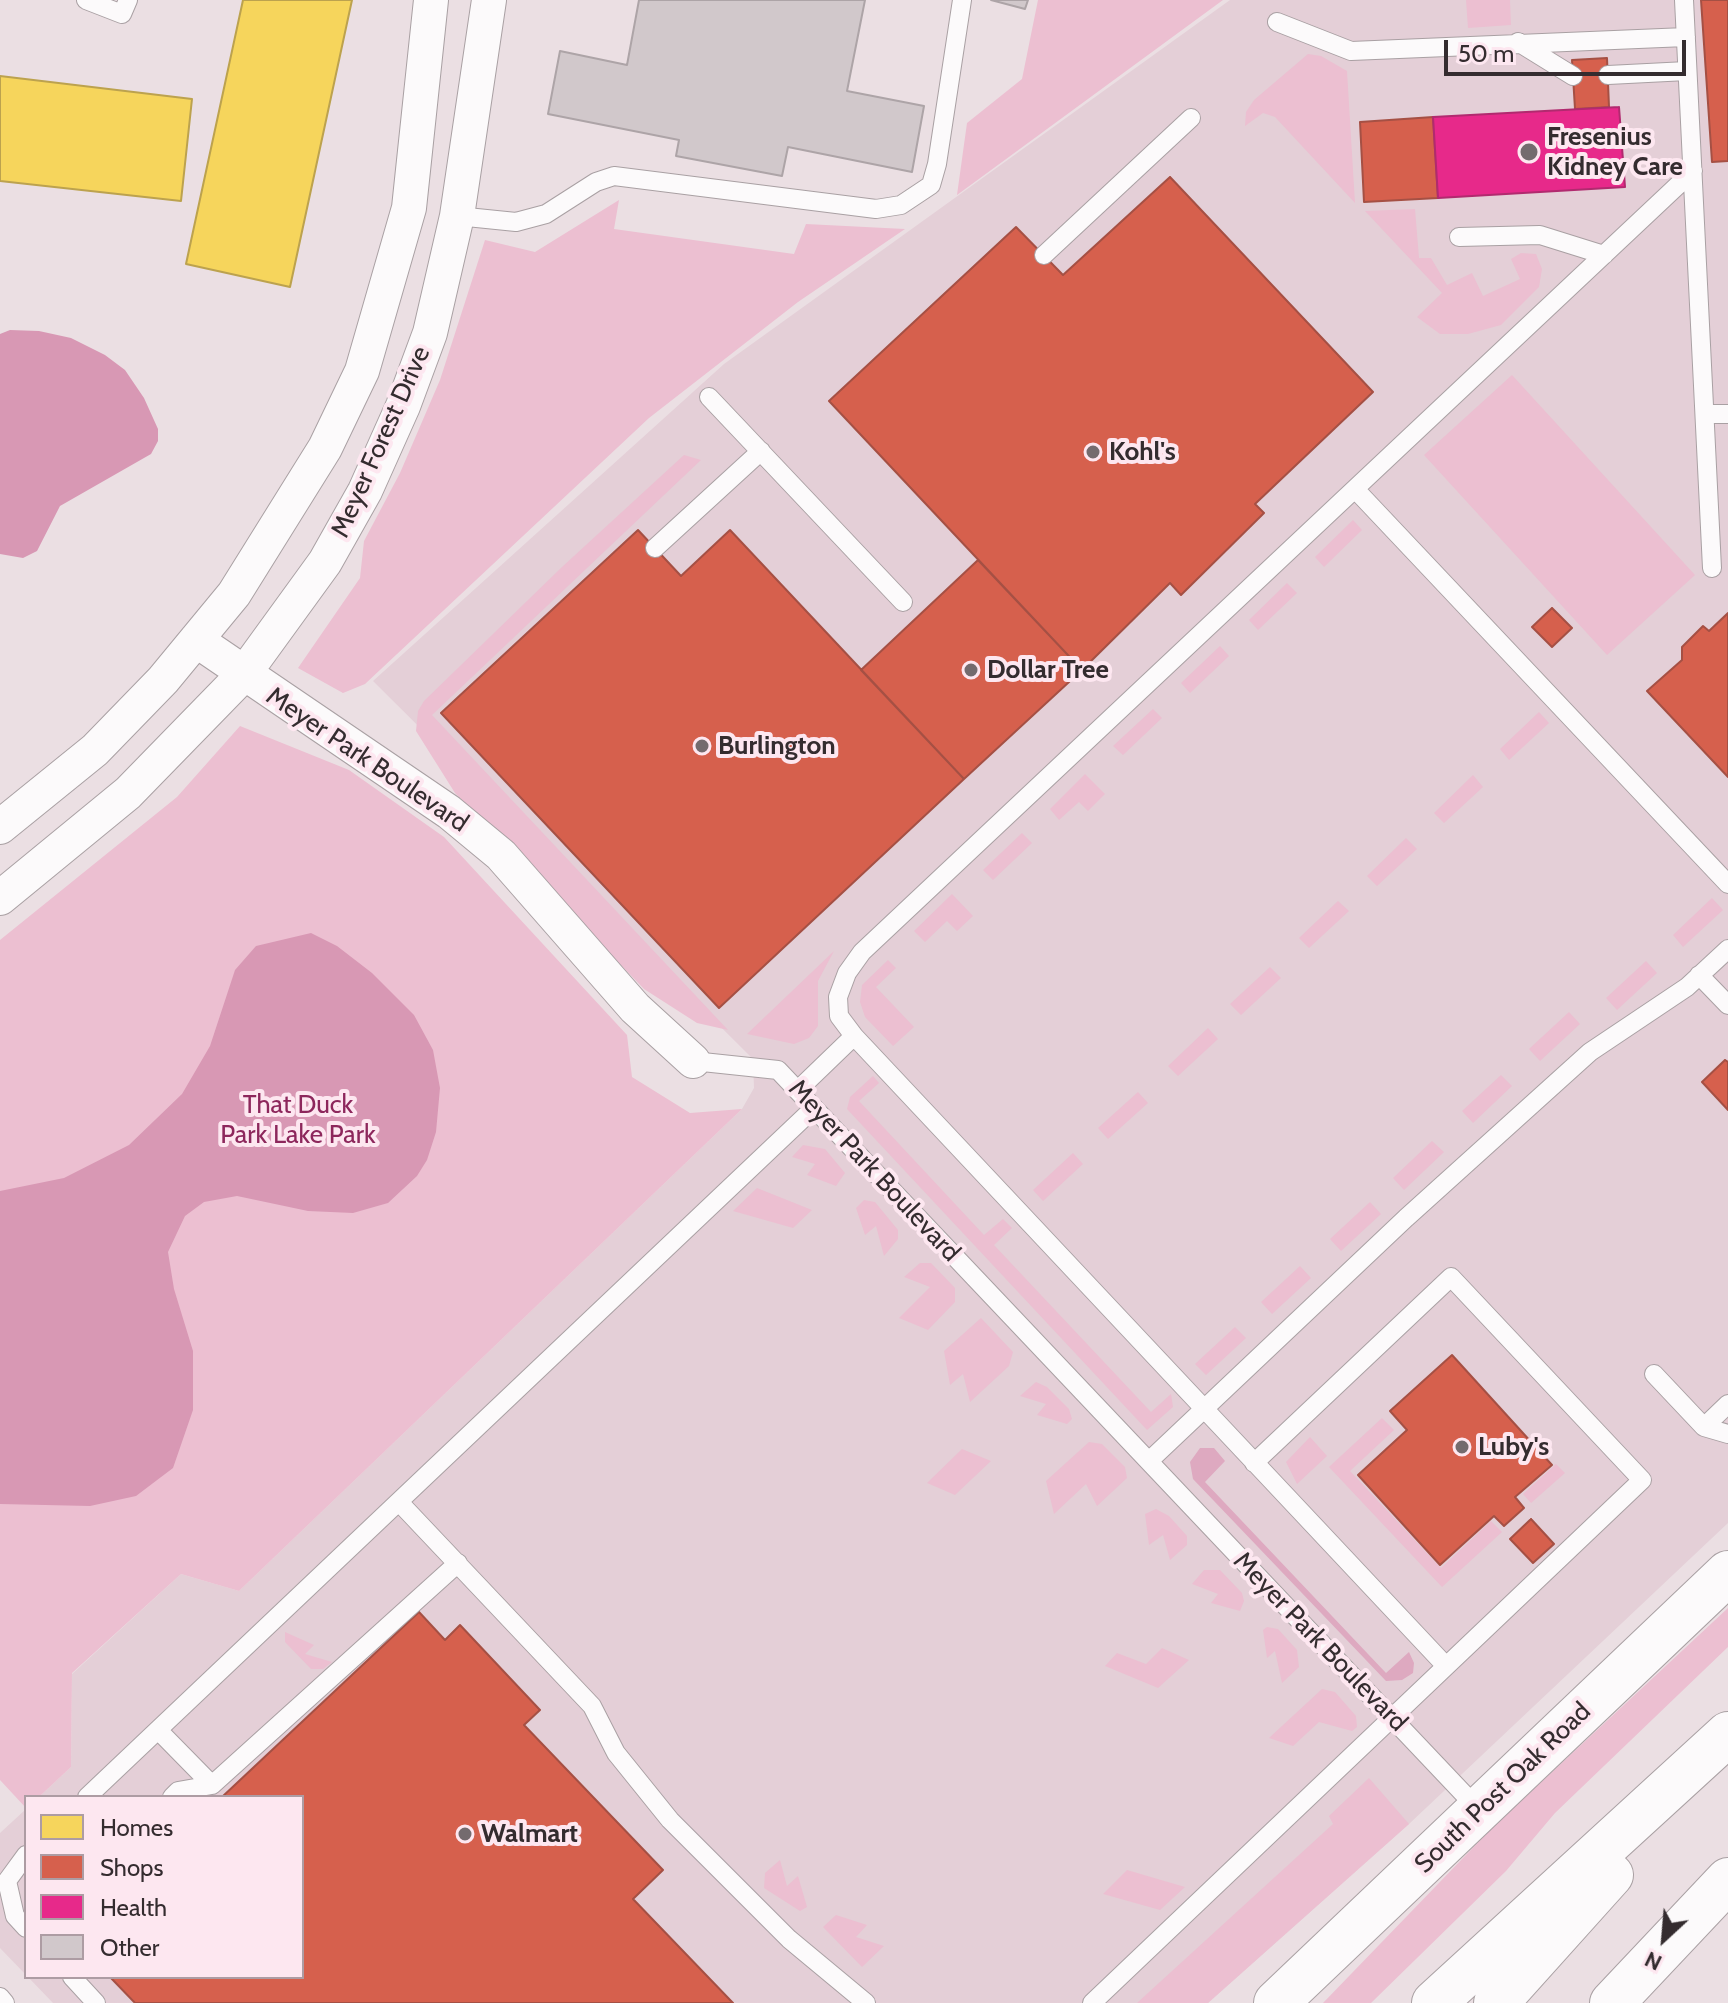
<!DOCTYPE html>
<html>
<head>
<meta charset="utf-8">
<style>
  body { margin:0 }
  #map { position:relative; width:1728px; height:2003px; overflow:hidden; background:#ebdfe3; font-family:Cabin,sans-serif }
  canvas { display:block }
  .legend { position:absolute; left:24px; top:1795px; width:280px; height:184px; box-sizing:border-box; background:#fde7f0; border:2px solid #ad9ca3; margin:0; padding:10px 14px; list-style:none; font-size:24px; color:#342c2f }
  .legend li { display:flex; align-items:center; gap:16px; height:40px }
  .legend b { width:40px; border:2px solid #ad9ca3 }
  .north { position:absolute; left:1624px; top:1899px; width:80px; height:80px; -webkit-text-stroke:6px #fde7f0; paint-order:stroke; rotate:206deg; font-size:22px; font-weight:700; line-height:32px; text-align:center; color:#342c2f }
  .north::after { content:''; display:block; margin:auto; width:28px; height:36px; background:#342c2f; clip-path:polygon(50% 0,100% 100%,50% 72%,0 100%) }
  .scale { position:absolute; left:1444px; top:40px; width:242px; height:36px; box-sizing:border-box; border:4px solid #342c2f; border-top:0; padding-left:10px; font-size:24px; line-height:28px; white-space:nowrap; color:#342c2f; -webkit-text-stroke:6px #fde7f0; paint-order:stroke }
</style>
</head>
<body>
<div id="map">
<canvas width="1728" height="2003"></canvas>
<ul class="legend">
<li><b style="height:22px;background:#f6d55c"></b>Homes</li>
<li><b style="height:22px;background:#d6604d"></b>Shops</li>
<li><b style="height:22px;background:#e7298a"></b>Health</li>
<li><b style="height:22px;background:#d1c8cb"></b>Other</li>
</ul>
<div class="north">N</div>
<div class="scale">50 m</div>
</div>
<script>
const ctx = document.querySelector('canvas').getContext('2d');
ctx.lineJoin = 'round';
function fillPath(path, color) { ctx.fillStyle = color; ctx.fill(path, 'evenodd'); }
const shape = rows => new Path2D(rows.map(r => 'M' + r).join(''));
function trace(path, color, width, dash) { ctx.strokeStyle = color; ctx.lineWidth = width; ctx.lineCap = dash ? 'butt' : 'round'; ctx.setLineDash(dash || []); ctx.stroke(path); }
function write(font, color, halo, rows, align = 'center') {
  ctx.font = font + ' Cabin,sans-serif'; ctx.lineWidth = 8; ctx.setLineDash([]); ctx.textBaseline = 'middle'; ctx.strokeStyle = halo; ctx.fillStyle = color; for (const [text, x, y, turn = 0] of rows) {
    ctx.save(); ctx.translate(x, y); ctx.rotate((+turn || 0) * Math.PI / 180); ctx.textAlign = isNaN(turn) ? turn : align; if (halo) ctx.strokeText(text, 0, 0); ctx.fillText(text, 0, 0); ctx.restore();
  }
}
fillPath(shape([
  [1230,0,1728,0,1728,1523,1409,1824,1208,2003,53,2003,28,1977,302,1977,302,1797,39,1797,71,1767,72,1674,181,1574,239,1591,742,1109,754,1088,753,1059,373,681,724,364],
  [26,1809,26,1975,0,1948,0,1833]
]), '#e4cfd7');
fillPath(shape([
  [1038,0,1223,0,957,195,967,123,1022,79],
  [1466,0,1510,0,1511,25,1468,28],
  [1308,54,1321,56,1347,71,1355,203,1275,117,1263,113,1245,126,1246,112,1254,100],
  [619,200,614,229,794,254,806,224,905,229,798,302,649,418,365,684,343,693,298,668,360,578,364,541,400,473,440,380,485,240,535,252],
  [1415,209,1419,258,1431,258,1447,285,1472,273,1483,296,1520,279,1511,259,1521,253,1536,254,1542,269,1539,287,1501,325,1468,334,1440,334,1417,317,1442,293,1365,211],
  [1512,375,1695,575,1607,655,1424,455],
  [684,455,701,460,432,715,728,1030,697,1023,644,989,455,793,416,731,418,711,424,701,562,567],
  [1353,520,1362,530,1324,567,1315,557],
  [1287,583,1297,593,1258,630,1249,620],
  [1220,646,1229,656,1190,693,1181,683],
  [1153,709,1162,718,1123,755,1113,746],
  [1539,712,1549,723,1509,760,1500,749],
  [240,726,349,770,444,837,627,1035,632,1077,690,1113,742,1109,239,1591,181,1574,72,1673,71,1767,39,1797,26,1797,26,1808,0,1780,0,940,177,797],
  [1085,774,1105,794,1088,811,1079,802,1059,820,1050,809],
  [1473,775,1483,787,1444,823,1434,813],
  [1022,833,1032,843,993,880,983,870],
  [1406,838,1417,849,1377,886,1367,876],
  [952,894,973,916,957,931,947,921,925,942,914,931],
  [1712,898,1723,910,1683,947,1673,935],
  [1338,901,1349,911,1309,948,1299,938],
  [834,951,818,981,818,1026,809,1038,794,1044,747,1034],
  [888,960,896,968,876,987,914,1027,893,1046,865,1017,860,1002,862,985],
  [1646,961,1657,973,1617,1010,1606,998],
  [1270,967,1281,978,1241,1015,1230,1004],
  [1569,1012,1580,1024,1540,1061,1529,1049],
  [1208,1028,1218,1039,1178,1076,1168,1066],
  [1501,1075,1512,1086,1473,1123,1462,1111],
  [873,1076,879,1083,859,1101,984,1235,1003,1219,1012,1228,994,1245,1151,1412,1171,1394,1173,1407,1147,1430,847,1109,850,1097],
  [1138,1092,1148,1103,1108,1139,1098,1128],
  [1432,1141,1444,1152,1404,1190,1393,1178],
  [803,1145,825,1149,845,1173,836,1186,807,1175,815,1164,792,1157],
  [1073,1153,1083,1164,1043,1201,1033,1190],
  [757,1188,812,1210,793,1228,733,1211],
  [864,1200,875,1202,898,1230,898,1239,884,1256,876,1226,865,1235,856,1208],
  [1370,1202,1381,1214,1341,1251,1330,1239],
  [920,1263,931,1263,955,1288,955,1302,928,1330,899,1318,930,1287,904,1277],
  [1300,1266,1311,1278,1272,1314,1261,1302],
  [981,1318,1013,1352,1009,1366,970,1402,963,1374,950,1385,944,1351],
  [1235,1327,1246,1338,1206,1375,1195,1364],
  [1036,1382,1047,1387,1069,1409,1072,1419,1067,1424,1037,1415,1046,1404,1020,1396],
  [1382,1418,1394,1430,1350,1471,1441,1568,1491,1521,1502,1532,1442,1587,1329,1467],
  [1310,1437,1327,1456,1297,1484,1286,1462],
  [1089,1442,1102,1444,1125,1467,1127,1478,1097,1506,1086,1484,1054,1514,1046,1481],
  [962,1449,991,1461,955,1495,927,1483],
  [1556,1464,1565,1473,1531,1503,1523,1494],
  [1156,1509,1169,1516,1187,1536,1187,1545,1170,1560,1163,1535,1149,1545,1145,1514],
  [1204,1570,1220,1570,1242,1593,1244,1601,1240,1611,1211,1603,1218,1594,1192,1584],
  [1728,1608,1728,1647,1555,1813,1506,1871,1371,2003,1323,2003,1493,1827],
  [1267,1627,1278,1629,1297,1650,1299,1667,1282,1683,1275,1651,1267,1658,1263,1630],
  [285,1632,314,1645,305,1654,332,1662,323,1669,311,1669,285,1642],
  [1162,1648,1189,1660,1158,1688,1105,1666,1117,1653,1146,1664],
  [1322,1689,1335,1692,1356,1716,1357,1727,1352,1731,1319,1722,1293,1746,1269,1738],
  [1369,1778,1409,1824,1208,2003,1137,2003,1333,1824,1329,1816],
  [780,1860,787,1886,798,1876,807,1907,800,1911,764,1888,765,1873],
  [1127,1870,1185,1887,1160,1910,1103,1894],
  [836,1915,867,1925,856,1937,884,1946,862,1967,823,1927]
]), '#ecbfd1');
fillPath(shape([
  [1200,1448,1214,1448,1225,1461,1205,1482,1386,1673,1409,1652,1414,1663,1413,1673,1402,1680,1386,1681,1193,1479,1190,1462]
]), '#dea9c0');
fillPath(shape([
  [10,330,39,331,71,338,105,355,125,370,144,398,158,429,158,441,151,454,60,506,37,551,23,558,0,554,0,334],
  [311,933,337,946,372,973,414,1015,433,1050,440,1088,436,1132,427,1160,417,1176,388,1203,353,1213,308,1211,237,1196,204,1202,185,1216,168,1252,174,1289,193,1351,193,1410,173,1468,136,1496,90,1506,0,1504,0,1191,64,1178,129,1145,182,1094,210,1046,235,970,256,946]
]), '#d898b4');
const homes = shape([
  [243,0,352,0,290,287,186,264,243,0],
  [0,76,192,99,181,201,0,181,0,76]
]);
fillPath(homes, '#f6d55c');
trace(homes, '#bca24e', 2);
const shops = shape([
  [1701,0,1728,0,1728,161,1712,162,1701,0],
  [1607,58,1609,107,1575,109,1572,60,1607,58],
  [1433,117,1438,198,1364,202,1360,122,1433,117],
  [1170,177,1373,392,1255,504,1264,513,1181,595,1170,583,1082,670,829,401,1016,227,1063,275,1170,177],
  [638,530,681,576,730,530,964,779,719,1008,441,713,638,530],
  [978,560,1082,670,964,779,861,670,978,560],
  [1552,608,1572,628,1552,647,1532,627,1552,608],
  [1728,613,1728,777,1647,691,1682,660,1682,647,1703,626,1709,631,1728,613],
  [1725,1060,1728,1062,1728,1110,1702,1082,1725,1060],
  [1452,1355,1552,1465,1515,1497,1524,1508,1504,1526,1494,1516,1440,1565,1358,1475,1407,1430,1390,1411,1452,1355],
  [1531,1519,1554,1544,1533,1563,1510,1539,1531,1519],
  [419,1612,445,1640,460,1625,540,1710,524,1725,663,1870,633,1899,733,2003,135,2003,110,1977,302,1977,302,1797,222,1797,419,1612]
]);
fillPath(shops, '#d6604d');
trace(shops, '#a55044', 2);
const health = shape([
  [1619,107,1625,187,1438,198,1433,117,1619,107]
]);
fillPath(health, '#e7298a');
trace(health, '#b12a6f', 2);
const building = shape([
  [639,0,865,0,847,91,924,106,912,172,788,147,782,176,676,156,679,140,548,114,560,51,627,65,639,0],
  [991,0,1028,0,1025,9,991,0]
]);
fillPath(building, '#d1c8cb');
trace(building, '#ada4a7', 2);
const service = shape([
  [86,0,122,14,128,0],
  [1684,0,1712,568],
  [1277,22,1351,51,1686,37],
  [1518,42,1573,76],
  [1608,75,1687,71],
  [457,216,516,222,546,214,596,182,614,176,876,209,901,205,931,185,937,164,962,0],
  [1459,237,1540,235,1604,255],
  [1044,255,1191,118],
  [709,397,903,602],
  [1705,414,1728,414],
  [1355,489,1728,884],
  [655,548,761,451],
  [1699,975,1728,1005],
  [854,1036,1445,1665],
  [693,1061,778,1070,1480,1811],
  [798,1090,854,1036,839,1016,838,997,847,973,862,952,1693,171],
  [1654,1374,1704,1427,1728,1404],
  [1704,1427,1728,1434],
  [1149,1461,1406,1218,1590,1052,1687,987,1728,949],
  [399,1502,592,1706,616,1753,670,1820,789,1939,866,2003],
  [158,1730,212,1785,178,1791,172,1797],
  [212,1785,458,1563],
  [87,1797,814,1108],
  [26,1855,7,1881,15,1916,26,1928],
  [72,1977,96,2003],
  [0,1997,5,2003],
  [1092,2003,1642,1480,1451,1277,1254,1463]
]);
const minor = shape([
  [196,640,449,812,501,855,635,1008,693,1061],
  [0,827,95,750,163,680,234,594,325,448,362,371,409,208,431,0],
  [0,898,128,793,243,675,325,562,365,491,403,406,430,333,457,216,489,0]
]);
const secondary = shape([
  [1276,2003,1728,1573]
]);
const motorway = shape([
  [1434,2003,1728,1734],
  [1496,2003,1611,1875],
  [1612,2003,1728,1880]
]);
trace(service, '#a9a0a3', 20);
trace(minor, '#a9a0a3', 36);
trace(secondary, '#a9a0a3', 46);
trace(motorway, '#a9a0a3', 46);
trace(service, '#fcfafb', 18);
trace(minor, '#fcfafb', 34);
trace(secondary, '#fcfafb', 44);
trace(motorway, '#fcfafb', 44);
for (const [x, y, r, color] of [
  [1529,152,10,"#746b6e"],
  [1093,452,8,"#746b6e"],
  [971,670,8,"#746b6e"],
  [702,746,8,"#746b6e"],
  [1462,1447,8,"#746b6e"],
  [465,1834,8,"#746b6e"]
]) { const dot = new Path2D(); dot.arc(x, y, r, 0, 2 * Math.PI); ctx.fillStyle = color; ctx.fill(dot); trace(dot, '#fde7f0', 3); }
write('bold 26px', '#342c2f', '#fde7f0', [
  ["Fresenius",1547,137],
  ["Kidney Care",1547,167],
  ["Kohl's",1109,452],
  ["Dollar Tree",987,670],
  ["Burlington",718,746],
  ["Luby's",1478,1447],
  ["Walmart",481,1834]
], 'left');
write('26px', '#342c2f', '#fde7f0', [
  ["Meyer Forest Drive",381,442,-66],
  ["Meyer Park Boulevard",367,760,34],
  ["Meyer Park Boulevard",874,1171,47],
  ["Meyer Park Boulevard",1320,1642,46],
  ["South Post Oak Road",1503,1788,-44]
]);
write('26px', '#8d275c', '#fde7f0', [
  ["That Duck",298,1105],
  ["Park Lake Park",298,1135]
]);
</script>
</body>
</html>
